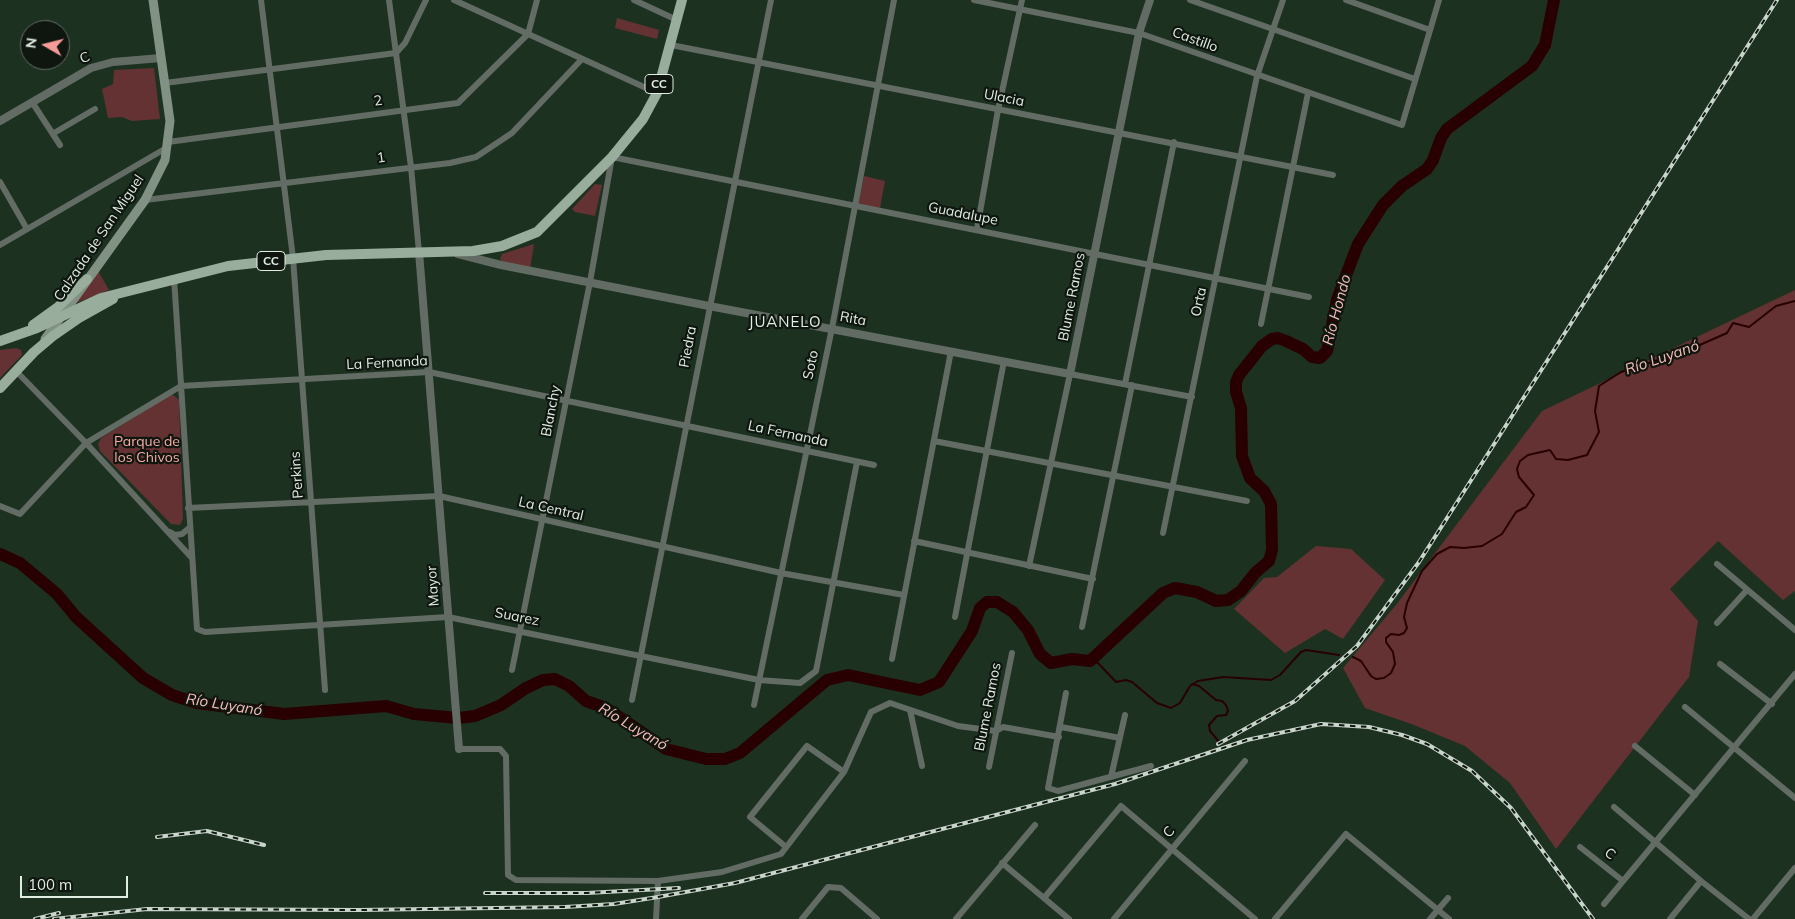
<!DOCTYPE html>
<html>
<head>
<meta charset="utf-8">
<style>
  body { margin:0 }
  #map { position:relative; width:1795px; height:919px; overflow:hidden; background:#1d3121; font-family:Mulish,sans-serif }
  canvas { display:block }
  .north { position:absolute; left:20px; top:20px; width:50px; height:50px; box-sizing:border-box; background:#0e160f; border:1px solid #626c64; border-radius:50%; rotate:278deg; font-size:14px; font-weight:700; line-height:20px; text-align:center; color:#e1ede3 }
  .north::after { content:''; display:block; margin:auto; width:18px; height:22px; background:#f59b98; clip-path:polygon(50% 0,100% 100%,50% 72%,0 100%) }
  .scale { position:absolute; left:20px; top:876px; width:108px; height:22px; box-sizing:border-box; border:2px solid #e1ede3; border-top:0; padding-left:6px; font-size:15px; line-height:18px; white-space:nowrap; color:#e1ede3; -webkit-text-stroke:4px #0e160f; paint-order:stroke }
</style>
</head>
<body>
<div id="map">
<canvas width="1795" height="919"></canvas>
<div class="north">N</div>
<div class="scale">100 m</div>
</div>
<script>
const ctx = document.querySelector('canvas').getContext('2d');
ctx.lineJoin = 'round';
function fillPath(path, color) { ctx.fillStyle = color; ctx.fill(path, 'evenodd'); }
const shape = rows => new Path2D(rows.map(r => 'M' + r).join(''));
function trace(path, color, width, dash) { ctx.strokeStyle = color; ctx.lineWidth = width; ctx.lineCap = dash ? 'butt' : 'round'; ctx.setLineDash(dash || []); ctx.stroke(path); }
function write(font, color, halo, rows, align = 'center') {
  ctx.font = font + ' Mulish,sans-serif'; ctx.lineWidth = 4.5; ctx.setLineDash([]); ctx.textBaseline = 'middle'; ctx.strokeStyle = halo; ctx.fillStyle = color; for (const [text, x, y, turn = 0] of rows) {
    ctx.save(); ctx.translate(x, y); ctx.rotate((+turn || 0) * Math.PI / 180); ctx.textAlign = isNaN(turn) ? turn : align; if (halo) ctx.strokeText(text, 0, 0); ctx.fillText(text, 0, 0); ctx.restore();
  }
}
fillPath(shape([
  [617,18,659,30,657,39,615,28],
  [154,68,160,119,132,121,122,117,108,118,102,89,113,84,114,70],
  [864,176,885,181,880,208,858,204],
  [595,184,602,185,595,216,575,212,572,209],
  [534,244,530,269,503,263,500,259,502,254],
  [98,271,109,290,76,303],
  [1795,290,1795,591,1783,600,1718,541,1670,589,1698,621,1689,677,1556,849,1510,783,1465,746,1414,725,1365,708,1343,668,1396,605,1542,411],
  [17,348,21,350,22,355,0,378,0,350],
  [172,394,179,400,183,519,180,525,171,524,100,451,98,444,101,438],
  [1316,546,1351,549,1385,580,1343,639,1325,629,1285,653,1234,609,1264,578,1277,577]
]), '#643232');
trace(shape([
  [1353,657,1361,661,1371,676,1376,679,1384,678,1391,673,1395,664,1393,652,1386,642,1386,638,1391,634,1399,635,1404,633,1407,628,1404,617,1407,603,1422,571,1437,554,1450,547,1464,548,1482,546,1502,534,1516,512,1526,507,1534,495,1519,477,1517,469,1520,461,1528,455,1550,450,1556,459,1568,460,1587,455,1599,432,1595,411,1599,386,1621,372,1686,351,1727,333,1733,323,1749,327,1776,306,1795,301],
  [1090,661,1098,663,1116,682,1126,680,1132,682,1157,703,1171,708,1180,703,1190,686,1198,681,1223,677,1271,680,1280,675,1301,652,1306,650,1339,655],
  [1192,684,1199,686,1216,700,1222,701,1226,705,1228,711,1226,715,1217,716,1209,725,1210,731,1220,743]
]), '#280002', 2);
trace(shape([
  [0,554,20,563,57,594,76,617,143,678,172,695,197,703,284,714,386,706,414,714,458,718,475,716,501,705,526,688,543,680,555,679,569,686,586,701,606,708,666,749,706,759,725,759,740,753,827,680,848,675,920,690,939,682,972,631,980,608,987,602,997,602,1013,612,1028,630,1040,654,1051,663,1072,659,1090,661,1163,593,1175,588,1197,592,1216,601,1228,600,1241,591,1255,573,1269,561,1272,550,1271,504,1264,491,1250,478,1242,456,1241,408,1236,392,1236,382,1239,375,1262,346,1272,339,1278,338,1286,341,1303,349,1312,357,1320,358,1327,351,1337,300,1345,278,1358,244,1383,205,1402,186,1427,169,1433,160,1441,138,1447,129,1532,66,1545,45,1554,0]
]), '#280002', 12);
trace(shape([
  [261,0,293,258,325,690],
  [389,0,411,167,419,252],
  [454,0,657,93],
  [634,0,677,20],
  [974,0,1139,33,1402,125,1439,0],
  [1190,0,1415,79],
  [1346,0,1430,30],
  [671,45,1333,175],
  [165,83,396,53,405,43,426,0],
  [32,102,60,145],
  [54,133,95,109],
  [168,142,458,103,528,34,537,0],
  [0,182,27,229],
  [145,200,450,163,476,157,512,133,582,59],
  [977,229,998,110,1022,0],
  [0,245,168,147],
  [174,278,197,629,205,632,448,617,759,680,800,683,816,671,857,462],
  [1261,324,1308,93],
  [16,371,86,443,191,557],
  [1125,384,1174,142],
  [934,441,1247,501],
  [0,506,20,514,86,443,181,386,429,372,874,465],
  [188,508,439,496,781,573,904,595],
  [170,532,175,535,182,534,189,528],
  [1163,533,1257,76,1283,0],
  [914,541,1093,579],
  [1717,564,1795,630],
  [1029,566,1070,374,1192,397],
  [955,617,1004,361],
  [1717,623,1747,590],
  [1082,627,1132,385],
  [892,659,951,351],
  [1720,664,1772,704],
  [512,670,590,282,612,157,1309,297],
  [1066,693,1048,788,1058,791,1151,766],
  [632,700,771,0],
  [754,705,832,328,894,0],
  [1685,707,1795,798],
  [910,710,922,766],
  [1061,727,1120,738],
  [1635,746,1695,795],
  [459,749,500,749,506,756,508,875,516,880,658,881,722,872,781,854,844,772,871,712,890,703,958,726,996,731,1003,727,1059,737],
  [989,767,1012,653],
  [1111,777,1125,715],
  [1614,807,1701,881,1749,919],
  [786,847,750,817,807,746,844,772],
  [1580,847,1623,881],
  [1002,863,1069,919],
  [1044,898,1121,806,1255,919],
  [1604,904,1795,674],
  [656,919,658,881],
  [802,919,828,887,841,888,877,919],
  [956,919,1035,825],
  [1114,919,1245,761],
  [1275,919,1346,834,1449,919],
  [1430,919,1448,898],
  [1670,919,1701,881],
  [1753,919,1795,868]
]), '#636c64', 6);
trace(shape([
  [0,121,91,68,113,62,161,58],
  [419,252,459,749],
  [458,254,501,265,709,306,1070,374,1139,33,1150,0]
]), '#636c64', 8);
trace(shape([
  [45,339,145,200,165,160,170,121,153,0]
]), '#819184', 9);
trace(shape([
  [33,325,58,307,87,279],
  [0,341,37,328,101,298,228,266,326,255,473,251,502,246,537,232,612,157,643,119,657,93,682,0],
  [0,388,34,352,53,336,79,318,113,299]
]), '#99ad9c', 10);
const rail = shape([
  [1218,744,1295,701,1357,646,1419,562,1777,0],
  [157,837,207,831,264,845],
  [485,893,587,893,679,888],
  [35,919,59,913],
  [54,919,147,909,360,910,565,907,614,904,658,897,735,883,942,829,1115,784,1247,740,1321,724,1369,727,1402,735,1427,744,1472,771,1511,808,1593,919]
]);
trace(rail, '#c8d5ca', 4);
trace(rail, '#0e160f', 2, [5.5]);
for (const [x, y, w] of [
  [659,84,28],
  [271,261,28]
]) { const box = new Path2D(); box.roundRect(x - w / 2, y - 9.5, w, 19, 4); ctx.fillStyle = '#0e160f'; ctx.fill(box); trace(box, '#e1ede3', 1); }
write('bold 12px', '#e1ede3', null, [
  ["CC",659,84],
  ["CC",271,261]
]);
write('14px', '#e1ede3', '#0e160f', [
  ["Castillo",1195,40,20],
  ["C",85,58,-24],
  ["Ulacia",1004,98,11],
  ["2",378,101,-8],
  ["1",381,158,-8],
  ["Guadalupe",963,214,11],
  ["Calzada de San Miguel",99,238,-56],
  ["Blume Ramos",1072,297,-79],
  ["Orta",1199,302,-78],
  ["Rita",853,319,10],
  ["Piedra",688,347,-79],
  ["La Fernanda",387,363,-3],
  ["Soto",811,365,-78],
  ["Blanchy",551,411,-79],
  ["La Fernanda",788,434,12],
  ["Perkins",297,475,-94],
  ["La Central",551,509,13],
  ["Mayor",433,586,-94],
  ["Suarez",517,617,11],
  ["Blume Ramos",988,707,-79],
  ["C",1169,832,-50],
  ["C",1610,854,39]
]);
write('14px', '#fcaba8', '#0e160f', [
  ["Parque de",147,442],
  ["los Chivos",147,458]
]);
write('italic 15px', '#fabcb9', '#0e160f', [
  ["Río Hondo",1337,310,-75],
  ["Río Luyanó",1662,358,-19],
  ["Río Luyanó",224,705,9],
  ["Río Luyanó",633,727,31]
]);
ctx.letterSpacing = '1px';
write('15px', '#e1ede3', '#0e160f', [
  ["JUANELO",785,322]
]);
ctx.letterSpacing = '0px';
</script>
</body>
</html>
